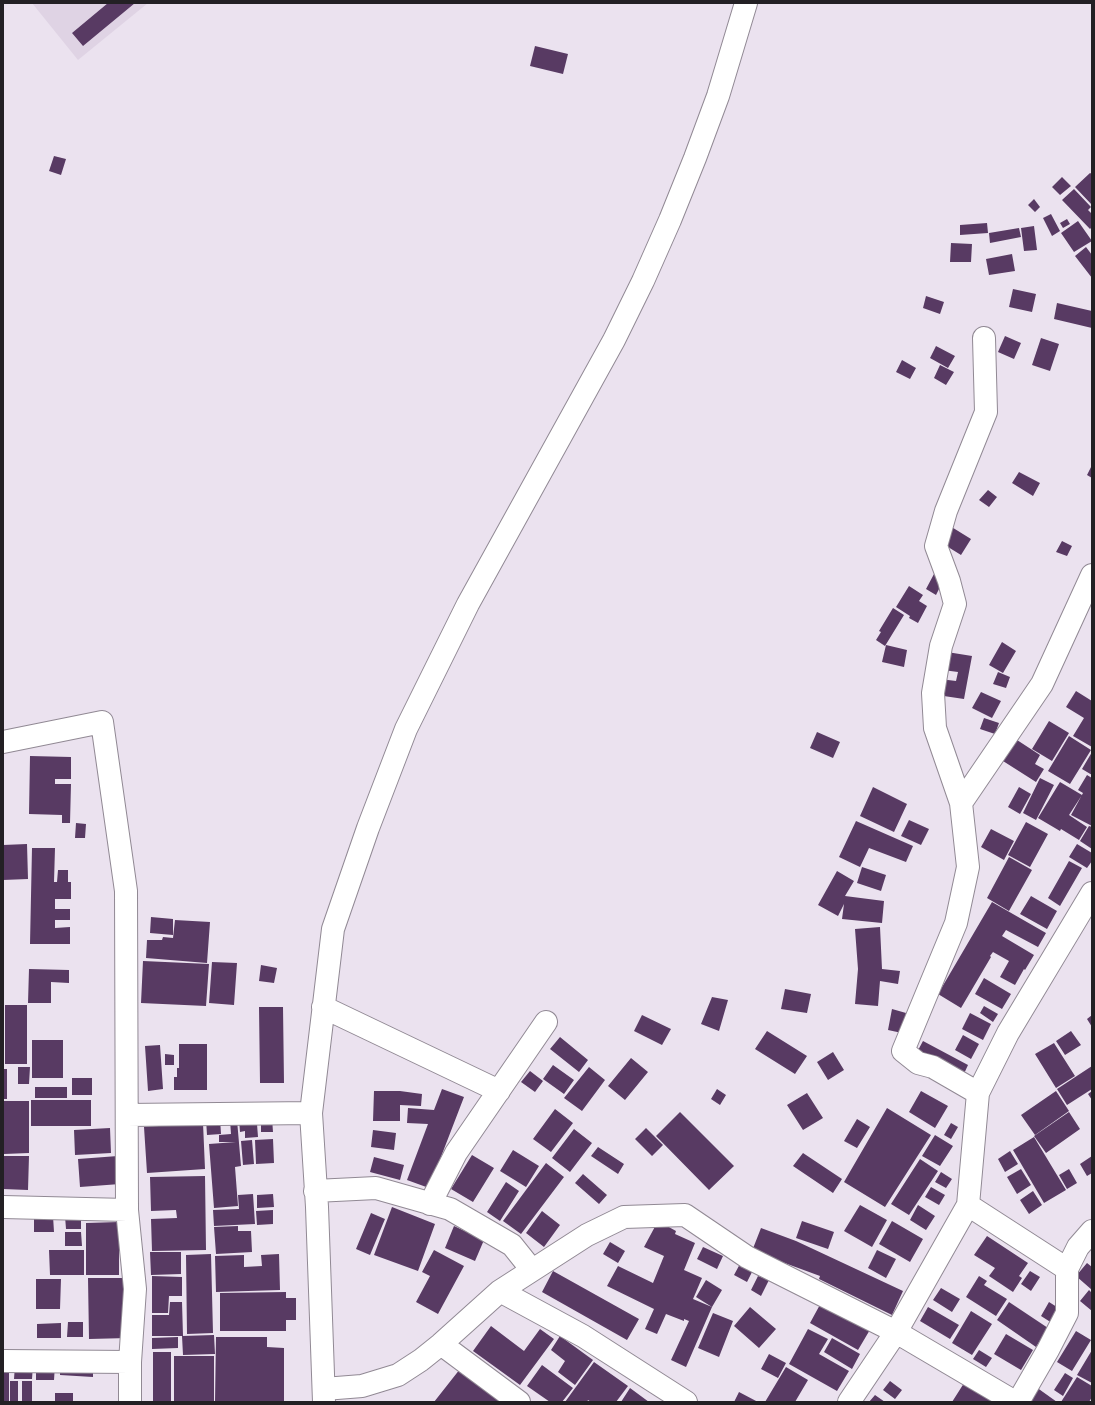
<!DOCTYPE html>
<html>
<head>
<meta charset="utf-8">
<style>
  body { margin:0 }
  #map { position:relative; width:1095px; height:1405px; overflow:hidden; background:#ebe2ef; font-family:"Sofia Sans Condensed",sans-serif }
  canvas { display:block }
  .frame { position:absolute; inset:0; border:4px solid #232024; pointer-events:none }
</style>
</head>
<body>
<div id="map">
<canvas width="1095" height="1405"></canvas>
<div class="frame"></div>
</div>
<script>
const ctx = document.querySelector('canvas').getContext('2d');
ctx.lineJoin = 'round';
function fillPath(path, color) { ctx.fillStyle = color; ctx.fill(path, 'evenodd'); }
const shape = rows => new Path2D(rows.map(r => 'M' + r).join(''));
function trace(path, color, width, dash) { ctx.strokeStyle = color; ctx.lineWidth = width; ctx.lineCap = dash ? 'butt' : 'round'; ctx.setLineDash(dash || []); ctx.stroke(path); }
fillPath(shape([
  [32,3,148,3,78,60]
]), '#dfd3e4');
fillPath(shape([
  [108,3,135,3,83,46,72,33],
  [535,46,568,54,563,74,530,66],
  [54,156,66,159,61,175,49,171],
  [1090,173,1092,174,1092,205,1075,187],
  [1062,177,1071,186,1060,195,1052,187],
  [1074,189,1091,207,1088,210,1092,214,1092,227,1090,229,1062,200],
  [1034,199,1040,207,1035,212,1028,205],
  [1051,214,1060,231,1052,236,1043,218],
  [1067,219,1070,224,1063,228,1060,223],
  [1078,221,1092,241,1074,252,1061,233],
  [987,223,988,233,960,235,960,225],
  [1034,226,1037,250,1024,251,1021,228],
  [1019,228,1021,237,990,243,989,233],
  [951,243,972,244,971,262,950,262],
  [1086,247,1092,255,1092,278,1075,256],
  [1012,254,1015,271,989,275,986,259],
  [1013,289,1036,294,1032,312,1009,307],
  [926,296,944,302,940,314,923,308],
  [1057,303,1092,311,1092,328,1054,319],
  [1005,336,1021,343,1014,359,998,352],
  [1041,338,1059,344,1050,371,1032,365],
  [936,346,955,356,948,368,930,358],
  [902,360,916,368,910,379,896,372],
  [940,365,954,372,946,385,934,378],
  [1092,465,1092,478,1087,475],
  [1019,472,1040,483,1033,496,1012,483],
  [988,490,997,497,989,507,979,500],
  [950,526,971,539,961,555,940,542],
  [1062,541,1072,546,1067,556,1056,552],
  [934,574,944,579,936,595,926,589],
  [909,586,923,595,919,601,927,606,918,623,909,618,910,616,896,607],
  [893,608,904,615,885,646,876,640,881,632,879,631],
  [1002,642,1016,651,1003,673,989,665],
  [886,645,907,650,904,667,882,662],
  [947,652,972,656,964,699,937,695,940,679,956,681,958,672,943,670],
  [998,672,1010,677,1006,688,993,684],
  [1076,691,1092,701,1092,747,1073,736,1084,718,1066,707],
  [981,692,1001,701,992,718,972,708],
  [984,718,999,723,995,734,980,729],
  [1049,721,1069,733,1052,761,1032,749],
  [817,732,840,742,833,758,810,748],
  [1069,736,1091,750,1070,784,1048,771],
  [1017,740,1040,755,1035,764,1044,769,1036,782,1003,761],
  [1092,752,1092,775,1082,769],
  [30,756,71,757,71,779,55,779,55,784,71,784,70,823,62,823,62,815,29,814],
  [1087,775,1092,778,1092,826,1071,815,1083,793,1078,790],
  [1040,778,1054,785,1036,820,1023,813],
  [1060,782,1082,795,1069,815,1087,827,1079,840,1061,829,1060,831,1038,818],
  [873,787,907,804,894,832,860,816],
  [1019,787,1031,794,1020,814,1008,807],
  [909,820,929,829,921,845,901,836],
  [856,821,913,846,906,862,869,848,860,867,839,857],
  [1026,822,1048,834,1030,867,1008,855],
  [76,823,86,824,85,838,75,838],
  [1089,826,1092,827,1092,849,1080,841],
  [991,829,1014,841,1004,860,981,847],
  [27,844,28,879,3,880,3,845],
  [1077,844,1092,853,1092,861,1087,868,1069,857],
  [32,848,55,848,54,882,57,882,58,870,68,870,68,882,71,882,71,899,55,899,55,909,70,909,70,920,55,920,55,928,70,927,70,944,30,944],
  [1009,857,1032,870,1009,911,987,898],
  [1069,861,1082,868,1060,906,1048,898],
  [862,867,886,875,881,891,857,883],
  [837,871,854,881,845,896,884,901,882,923,842,919,844,904,838,916,818,905],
  [1031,896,1057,911,1047,929,1020,914],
  [992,902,1046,933,1038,947,1006,930,1002,936,1034,955,1025,970,1024,969,1015,985,1000,977,1009,961,993,952,990,956,991,957,961,1008,938,994],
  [151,917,173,919,173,935,150,933],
  [175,920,210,922,207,963,146,958,147,940,162,940,163,937,173,938],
  [880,927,882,969,900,971,898,984,880,981,878,1006,855,1004,858,969,855,929],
  [143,961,209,964,206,1006,141,1003],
  [212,962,237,963,234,1005,209,1003],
  [261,965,277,968,274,983,259,981],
  [29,969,69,970,69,983,51,982,51,1003,28,1003],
  [984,978,1011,994,1002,1009,975,994],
  [785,989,811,994,807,1013,781,1009],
  [712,997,728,1000,719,1031,701,1024],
  [5,1005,27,1005,27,1064,5,1064],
  [984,1006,998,1014,993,1022,980,1013],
  [259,1007,283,1007,284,1083,260,1083],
  [892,1009,906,1013,902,1033,888,1030],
  [970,1013,991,1024,983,1040,962,1029],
  [642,1015,671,1029,662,1045,634,1031],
  [1092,1015,1092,1027,1087,1019],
  [767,1031,807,1056,795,1074,755,1049],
  [1071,1031,1081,1045,1065,1055,1056,1041],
  [963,1035,979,1044,971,1059,955,1050],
  [560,1037,588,1060,579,1072,550,1049],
  [32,1040,63,1040,63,1078,32,1078],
  [923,1041,968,1065,962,1078,916,1054],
  [1054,1043,1075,1076,1056,1088,1035,1054],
  [179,1044,207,1044,207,1090,174,1090,174,1077,177,1077,177,1068,179,1068],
  [160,1045,163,1089,148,1091,145,1046],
  [833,1052,844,1070,828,1080,817,1062],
  [165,1054,174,1055,174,1065,165,1065],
  [631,1058,648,1072,625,1100,608,1086],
  [553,1065,574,1080,564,1094,543,1079],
  [1092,1066,1092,1089,1067,1105,1057,1089],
  [18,1067,30,1067,29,1084,18,1084],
  [589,1067,605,1080,582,1111,564,1098],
  [3,1069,7,1069,7,1099,3,1099],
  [530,1071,543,1081,535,1092,521,1082],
  [72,1078,92,1078,92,1095,72,1095],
  [35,1087,67,1087,67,1098,35,1098],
  [442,1089,464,1097,429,1188,407,1180,428,1124,407,1123,408,1108,434,1110],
  [717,1089,726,1095,720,1105,711,1099],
  [374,1091,400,1091,422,1094,421,1106,400,1105,400,1121,373,1121],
  [921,1091,948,1106,935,1128,909,1112],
  [1056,1091,1069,1111,1035,1135,1021,1115],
  [1092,1091,1092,1100,1088,1094],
  [807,1093,823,1118,803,1130,787,1105],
  [31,1100,91,1100,91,1126,31,1126],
  [3,1101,29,1101,29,1153,4,1154],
  [887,1108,931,1135,885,1207,844,1182],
  [555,1109,573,1123,551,1152,533,1139],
  [680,1112,734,1166,709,1190,656,1136],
  [1069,1112,1080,1129,1046,1153,1034,1136],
  [220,1118,221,1134,207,1135,206,1119],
  [248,1118,249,1125,257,1124,258,1137,245,1138,245,1131,240,1132,239,1119],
  [261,1118,272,1118,273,1132,261,1132],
  [857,1119,870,1127,857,1148,844,1141],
  [230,1120,237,1120,241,1166,235,1167,238,1206,214,1208,209,1144,236,1142,219,1142,219,1135,231,1134],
  [203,1123,205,1169,147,1173,144,1127],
  [951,1123,958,1127,951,1139,944,1135],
  [110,1128,111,1153,75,1155,74,1130],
  [646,1128,663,1145,652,1156,635,1139],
  [574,1129,592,1143,570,1172,552,1158],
  [373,1130,396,1133,394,1150,371,1147],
  [935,1135,953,1146,940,1166,922,1156],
  [1034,1137,1066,1190,1044,1203,1013,1150],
  [273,1139,274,1163,256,1164,255,1140],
  [252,1140,254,1164,243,1165,241,1141],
  [598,1147,624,1164,618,1174,591,1156],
  [513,1150,539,1166,526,1187,500,1171],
  [1010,1151,1018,1164,1005,1172,998,1159],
  [803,1153,842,1179,833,1193,793,1166],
  [472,1155,494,1168,473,1202,451,1189],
  [3,1156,29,1156,28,1190,3,1189],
  [118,1156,120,1184,80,1187,78,1159],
  [1092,1156,1092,1173,1087,1176,1080,1164],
  [374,1157,404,1165,400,1180,370,1172],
  [920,1159,938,1171,909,1215,891,1204],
  [546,1163,564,1177,521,1234,503,1221],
  [1021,1169,1031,1185,1017,1194,1007,1177],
  [1069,1169,1077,1183,1067,1189,1059,1175],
  [941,1172,952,1179,946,1188,935,1182],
  [583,1174,607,1195,599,1204,575,1183],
  [205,1176,206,1250,152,1251,151,1219,177,1218,176,1210,151,1211,150,1177],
  [506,1182,519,1191,500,1221,487,1212],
  [931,1187,945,1195,939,1205,925,1197],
  [1033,1191,1042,1205,1029,1214,1020,1200],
  [253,1194,255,1224,214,1226,213,1210,239,1209,238,1195],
  [273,1194,274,1207,257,1208,257,1195],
  [860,1205,887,1220,872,1247,844,1231],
  [918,1205,935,1216,926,1230,910,1220],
  [392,1207,435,1224,418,1271,374,1255],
  [273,1210,273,1224,257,1225,256,1211],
  [542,1211,560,1225,544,1247,526,1233],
  [371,1213,385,1219,370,1255,356,1249],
  [34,1216,53,1216,54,1232,34,1232],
  [65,1216,81,1216,81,1229,66,1229],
  [658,1221,676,1231,675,1234,695,1243,684,1270,702,1278,693,1299,712,1307,696,1297,706,1280,722,1290,712,1307,686,1367,671,1360,689,1321,684,1319,684,1321,666,1314,657,1334,645,1329,654,1309,607,1286,618,1266,653,1283,664,1256,644,1247],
  [802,1221,834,1232,828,1249,796,1238],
  [892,1221,923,1239,910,1262,879,1244],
  [119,1222,119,1275,86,1275,86,1223],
  [238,1226,238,1231,251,1231,252,1252,216,1254,214,1227],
  [454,1226,484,1240,475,1261,445,1248],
  [761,1228,796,1241,903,1291,892,1315,819,1279,820,1276,752,1251],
  [65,1232,81,1232,82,1246,65,1246],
  [987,1236,1028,1263,1019,1276,1022,1278,1013,1292,989,1276,995,1268,974,1255],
  [610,1242,625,1251,618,1263,603,1254],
  [703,1247,723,1256,717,1269,697,1259],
  [49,1250,84,1250,84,1275,50,1275],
  [434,1250,464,1266,438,1314,416,1302,430,1276,422,1272],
  [877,1250,896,1259,886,1278,868,1268],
  [150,1252,181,1252,181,1274,151,1275],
  [211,1254,213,1333,187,1334,186,1255],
  [279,1254,280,1290,216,1292,215,1256,244,1255,244,1267,262,1266,261,1255],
  [741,1262,754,1268,747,1282,734,1275],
  [1087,1263,1092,1267,1092,1290,1076,1276],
  [553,1271,639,1319,627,1340,542,1292],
  [1030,1271,1040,1277,1031,1291,1021,1284],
  [152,1276,182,1277,182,1296,169,1296,168,1313,152,1313],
  [758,1276,769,1280,761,1296,751,1290],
  [979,1276,987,1281,984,1285,1007,1299,996,1316,966,1297],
  [88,1278,127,1278,128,1338,89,1339],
  [36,1279,61,1279,60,1309,36,1309],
  [941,1288,960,1299,952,1312,933,1300],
  [1089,1290,1092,1293,1092,1311,1080,1301],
  [286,1292,286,1298,296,1298,296,1320,286,1320,286,1331,220,1331,220,1293],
  [822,1301,871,1328,858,1350,810,1323],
  [170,1302,182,1302,183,1336,152,1336,152,1315,169,1315],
  [1009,1302,1048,1328,1036,1347,997,1320],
  [1049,1302,1060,1309,1052,1323,1041,1316],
  [750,1307,776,1329,759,1348,734,1326],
  [928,1307,959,1325,950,1339,920,1321],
  [971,1311,992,1324,972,1355,952,1343],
  [713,1313,733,1321,719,1357,698,1348],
  [68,1322,83,1322,83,1337,67,1337],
  [61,1323,61,1338,37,1338,37,1324],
  [491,1326,524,1351,540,1329,554,1339,520,1385,473,1351],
  [808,1329,828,1339,819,1354,849,1371,837,1391,789,1364],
  [1076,1331,1091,1340,1072,1371,1057,1362],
  [1006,1334,1033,1350,1021,1370,994,1354],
  [214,1335,215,1354,183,1355,182,1336],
  [560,1336,593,1360,575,1385,558,1372,565,1361,551,1350],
  [178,1337,178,1348,152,1349,152,1338],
  [216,1337,267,1337,267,1347,284,1348,284,1402,215,1402],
  [832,1338,860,1354,852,1369,824,1352],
  [979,1350,992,1358,986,1367,973,1359],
  [1092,1350,1092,1383,1077,1375],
  [153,1352,171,1352,171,1402,153,1402],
  [769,1354,786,1363,778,1378,761,1369],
  [174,1356,214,1356,214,1402,174,1402],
  [594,1362,628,1386,616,1402,591,1402,588,1400,587,1402,565,1402],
  [60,1364,93,1365,93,1377,60,1375],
  [15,1365,33,1365,32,1379,14,1379],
  [55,1365,54,1380,36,1380,36,1366],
  [542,1365,573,1388,562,1402,550,1402,527,1386],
  [3,1366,9,1366,9,1402,3,1402],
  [786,1367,808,1380,795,1402,765,1402],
  [460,1369,502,1402,434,1402],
  [1065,1373,1073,1378,1063,1396,1054,1390],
  [1077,1377,1092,1386,1092,1397,1089,1402,1061,1402],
  [966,1380,1000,1402,952,1402],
  [10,1381,18,1381,18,1402,10,1402],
  [22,1381,32,1381,32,1402,22,1402],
  [890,1381,902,1390,895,1399,883,1390],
  [1036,1387,1057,1402,1030,1402],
  [630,1388,649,1402,621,1402],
  [739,1392,758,1402,734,1402],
  [55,1393,73,1393,73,1402,55,1402],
  [875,1395,885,1402,869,1402]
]), '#583a63');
const minor = shape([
  [3,742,102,722,126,891,127,1210,3,1207],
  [961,803,1042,684,1092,575],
  [323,1007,499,1091],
  [978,1093,933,1067,918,1063,903,1051,956,923,968,867,961,803,935,728,933,693,941,646,955,604,949,581,936,546,946,511,986,412,984,338],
  [127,1115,311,1113],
  [315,1191,376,1188,450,1209,512,1245,532,1270],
  [430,1204,456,1153,546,1022],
  [968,1205,1067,1269],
  [127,1210,135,1289,130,1362,130,1402],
  [500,1291,583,1336,686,1402],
  [441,1344,519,1402],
  [3,1361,130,1362],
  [324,1389,362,1386,398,1375,421,1360,441,1344,500,1291,587,1235,624,1217,685,1215,747,1257,896,1332,1015,1402],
  [324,1402,317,1207,311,1113,333,929,368,828,406,729,468,604,614,340,643,281,670,220,695,158,718,96,746,3],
  [849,1402,896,1332,968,1205,978,1093,1008,1033,1092,893],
  [1018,1402,1048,1350,1067,1313,1067,1269,1078,1247,1092,1231]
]);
trace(minor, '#918994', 24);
trace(minor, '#fff', 22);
</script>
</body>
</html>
